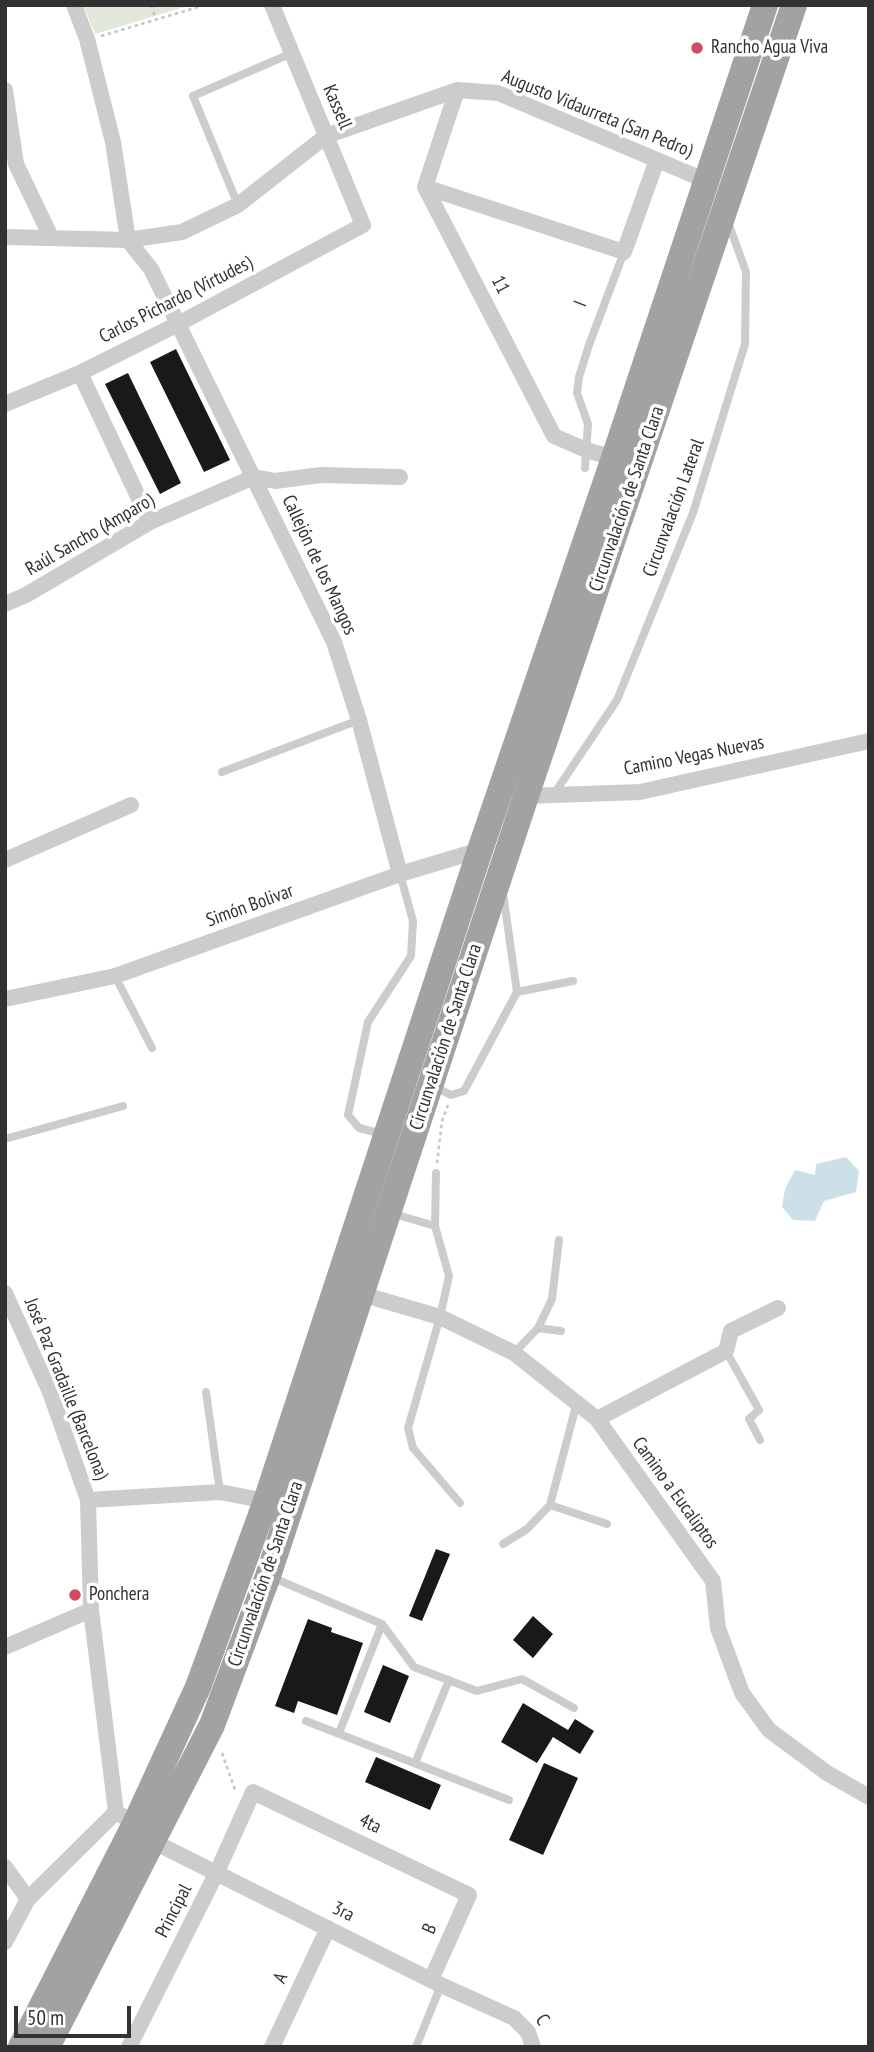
<!DOCTYPE html>
<html>
<head>
<meta charset="utf-8">
<style>
  body { margin:0 }
  #map { position:relative; width:874px; height:2052px; overflow:hidden; background:#fff; font-family:"PT Sans Narrow",sans-serif }
  canvas { display:block }
  .frame { position:absolute; inset:0; border:7px solid #323232; pointer-events:none }
  .scale { position:absolute; left:14px; top:2006px; width:117px; height:32px; box-sizing:border-box; border:4px solid #323232; border-top:0; padding-left:9px; font-size:21px; line-height:24px; white-space:nowrap; color:#323232; -webkit-text-stroke:5px #fff; paint-order:stroke }
</style>
</head>
<body>
<div id="map">
<canvas width="874" height="2052"></canvas>
<div class="frame"></div>
<div class="scale">50 m</div>
</div>
<script>
const ctx = document.querySelector('canvas').getContext('2d');
ctx.lineJoin = 'round';
function fillPath(path, color) { ctx.fillStyle = color; ctx.fill(path, 'evenodd'); }
const shape = rows => new Path2D(rows.map(r => 'M' + r).join(''));
function trace(path, color, width, dash) { ctx.strokeStyle = color; ctx.lineWidth = width; ctx.lineCap = dash ? 'butt' : 'round'; ctx.setLineDash(dash || []); ctx.stroke(path); }
function write(font, color, halo, rows, align = 'center') {
  ctx.font = font + ' "PT Sans Narrow",sans-serif'; ctx.lineWidth = 7; ctx.setLineDash([]); ctx.textBaseline = 'middle'; ctx.strokeStyle = halo; ctx.fillStyle = color; for (const [text, x, y, turn = 0] of rows) {
    ctx.save(); ctx.translate(x, y); ctx.rotate((+turn || 0) * Math.PI / 180); ctx.textAlign = isNaN(turn) ? turn : align; if (halo) ctx.strokeText(text, 0, 0); ctx.fillText(text, 0, 0); ctx.restore();
  }
}
fillPath(shape([
  [83,5,191,5,95,34]
]), '#e2e7dc');
fillPath(shape([
  [846,1157,859,1171,856,1192,824,1201,815,1221,793,1220,782,1207,785,1189,795,1170,815,1175,816,1164]
]), '#cde0e8');
fillPath(shape([
  [176,349,230,460,204,472,150,362],
  [128,373,181,483,160,494,105,384],
  [436,1549,450,1554,422,1621,409,1616],
  [533,1616,553,1634,533,1658,513,1640],
  [308,1619,332,1628,331,1632,363,1643,337,1715,298,1701,294,1713,275,1706],
  [383,1665,409,1676,390,1723,364,1712],
  [523,1703,568,1730,575,1719,594,1731,580,1754,553,1737,537,1763,501,1742],
  [376,1757,441,1785,430,1810,365,1782],
  [544,1763,578,1778,543,1855,509,1840]
]), '#191919');
trace(shape([
  [151,5,156,20],
  [101,36,205,5],
  [437,1163,442,1121,448,1105],
  [222,1753,235,1790]
]), '#c6c6c6', 2.5, [3.5, 3.5]);
trace(shape([
  [238,205,193,96,292,53],
  [585,468,588,424,577,393,579,377,589,345,624,252],
  [222,772,359,720],
  [554,794,617,700,693,513,745,344,746,272,728,222],
  [115,976,152,1048],
  [517,992,573,981],
  [433,1086,451,1095,464,1091,517,992,503,893],
  [383,1134,359,1128,348,1115,368,1022,411,956,413,921,400,874],
  [5,1139,123,1106],
  [436,1173,435,1226,449,1276,440,1317,408,1428,413,1448,460,1503],
  [391,1213,435,1226],
  [538,1328,552,1299,559,1240],
  [726,1351,759,1410,749,1419,760,1440],
  [514,1353,538,1328,561,1331],
  [206,1392,220,1492],
  [550,1505,607,1524],
  [503,1544,527,1529,550,1505,577,1402],
  [271,1577,382,1624,414,1667,477,1691,522,1679,574,1708],
  [306,1721,509,1800],
  [339,1733,382,1624],
  [415,1763,449,1680],
  [416,2047,441,1985]
]), '#ccc', 8);
trace(shape([
  [74,5,87,39,113,142,128,240,151,269,334,642,359,720,400,874],
  [5,90,16,164,51,237],
  [457,90,425,187,554,436,586,450,614,458],
  [425,187,624,252,657,160],
  [5,237,128,240,182,232,238,205,326,136,457,90,498,93,707,181],
  [80,373,150,522],
  [5,404,80,373,178,324,363,225,272,5],
  [5,604,26,595,150,522,254,477,275,481,321,475,400,477],
  [526,796,640,792,869,741],
  [5,860,131,805],
  [5,999,115,976,400,874,480,850,483,851],
  [5,1293,50,1392,88,1500,91,1610,116,1812,135,1824],
  [361,1294,440,1317,514,1353,597,1419,713,1581,718,1628,742,1693,769,1730,827,1773,869,1797],
  [597,1419,726,1351,731,1331,778,1308],
  [88,1500,220,1492,266,1501],
  [5,1647,91,1610],
  [154,1842,441,1985,514,2018,528,2032,533,2047],
  [5,1867,28,1899],
  [5,1942,28,1899,116,1812],
  [129,2047,216,1874,253,1792,469,1895,431,1980],
  [272,2047,328,1928]
]), '#ccc', 16);
trace(shape([
  [21,2047,135,1824,198,1687,266,1501,480,850,614,458,765,5],
  [47,2047,212,1725,268,1576,526,796,794,5]
]), '#a2a2a2', 26);
for (const [x, y, r, color] of [
  [697,48,7,"#d24a62"],
  [75,1595,7,"#d24a62"]
]) { const dot = new Path2D(); dot.arc(x, y, r, 0, 2 * Math.PI); ctx.fillStyle = color; ctx.fill(dot); trace(dot, '#fff', 2.5); }
write('19px', '#323232', '#fff', [
  ["Rancho Agua Viva",711,48],
  ["Ponchera",89,1595]
], 'left');
write('19px', '#323232', '#fff', [
  ["Kassell",337,107,67],
  ["Augusto Vidaurreta (San Pedro)",597,114,22],
  ["11",500,285,63],
  ["Carlos Pichardo (Virtudes)",176,300,-27],
  ["I",581,304,-69],
  ["Circunvalación de Santa Clara",627,499,-71],
  ["Circunvalación Lateral",674,508,-70],
  ["Raúl Sancho (Amparo)",90,535,-30],
  ["Callejón de los Mangos",319,565,65],
  ["Camino Vegas Nuevas",694,756,-11],
  ["Simón Bolivar",250,906,-20],
  ["Circunvalación de Santa Clara",446,1037,-72],
  ["José Paz Gradaille (Barcelona)",66,1389,68],
  ["Camino a Eucaliptos",675,1493,54],
  ["Circunvalación de Santa Clara",266,1574,-71],
  ["4ta",370,1824,26],
  ["Principal",174,1911,-63],
  ["3ra",343,1912,26],
  ["B",430,1929,-66],
  ["A",281,1978,-65],
  ["C",542,2020,57]
]);
</script>
</body>
</html>
